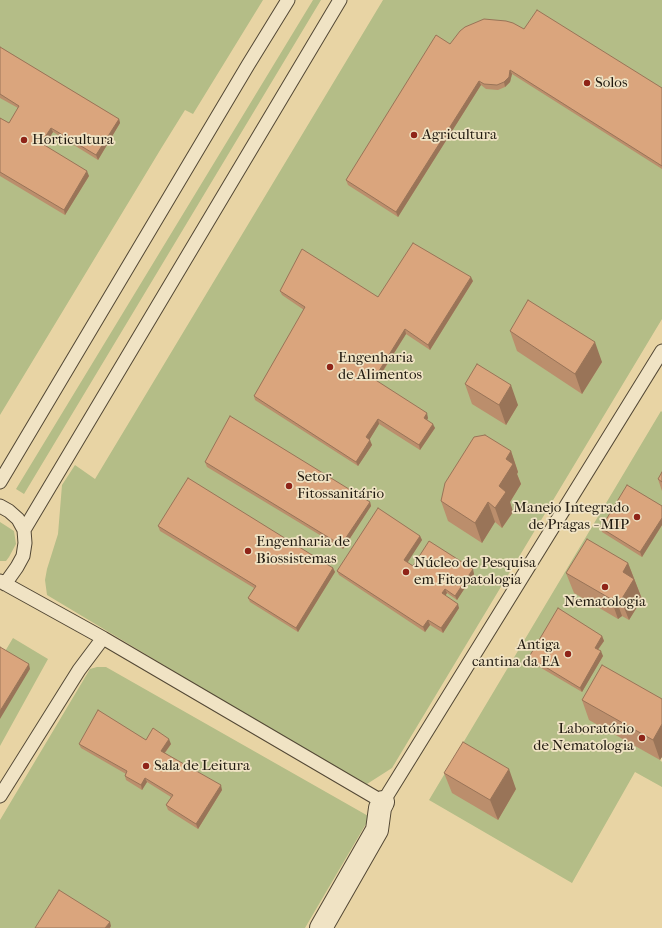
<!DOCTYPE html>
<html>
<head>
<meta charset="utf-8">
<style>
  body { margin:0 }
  canvas { display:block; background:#e8d4a4 }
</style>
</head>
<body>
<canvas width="662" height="928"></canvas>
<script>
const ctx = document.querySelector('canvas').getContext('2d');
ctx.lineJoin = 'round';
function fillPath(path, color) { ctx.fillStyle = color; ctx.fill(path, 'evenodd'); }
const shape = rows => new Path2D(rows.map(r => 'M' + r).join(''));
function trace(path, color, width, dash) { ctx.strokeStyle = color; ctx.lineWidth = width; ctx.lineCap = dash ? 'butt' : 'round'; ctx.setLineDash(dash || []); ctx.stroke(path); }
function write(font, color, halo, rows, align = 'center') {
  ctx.font = font + ' "IM FELL French Canon",serif'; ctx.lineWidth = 3.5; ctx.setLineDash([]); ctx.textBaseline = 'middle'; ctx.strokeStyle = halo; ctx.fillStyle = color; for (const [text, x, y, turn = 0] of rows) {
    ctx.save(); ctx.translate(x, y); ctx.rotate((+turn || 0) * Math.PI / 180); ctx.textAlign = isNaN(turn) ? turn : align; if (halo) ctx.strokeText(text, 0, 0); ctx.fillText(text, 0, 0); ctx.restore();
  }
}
fillPath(shape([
  [0,0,263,0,193,114,185,110,162,147,0,415],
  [313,0,321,0,24,494,16,489],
  [383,0,662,0,662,319,392,768,367,784,297,745,47,595,45,580,47,569,58,534,62,485,75,465,95,479],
  [661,411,662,412,662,757,660,760,662,762,662,787,635,772,572,883,429,800],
  [0,522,14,531,16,544,9,557,6,561,0,561],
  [13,638,48,659,0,746,0,719,4,653],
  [97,667,106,667,370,817,305,928,0,928,0,820,90,669]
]), '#b4bd87');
const lane = shape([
  [0,482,248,65,288,0],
  [0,506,9,511,18,519,24,530,25,543,23,556,17,567,5,584],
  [24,530,340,0],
  [0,581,103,638,383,802,662,351],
  [0,796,79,670,103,638]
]);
const street = shape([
  [321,928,377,830,380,808,383,802]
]);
trace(lane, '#534835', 15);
trace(street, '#534835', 24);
trace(lane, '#f0e3c4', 13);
trace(street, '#f0e3c4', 22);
fillPath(shape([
  [524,29,662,88,662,169,512,74,510,82,505,87,498,90,486,89,481,85,398,217,348,185,346,180,450,44],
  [0,47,119,119,120,123,98,160,53,132,45,145,89,176,65,215,0,176,0,118,9,123,18,108,0,98],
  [473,281,430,350,406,334,377,381,428,418,427,420,435,428,420,450,379,424,369,440,372,445,358,466,255,400,254,396,304,310,282,295,280,291,378,297],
  [510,331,602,362,582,394,517,351],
  [465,384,518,405,506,425,472,404],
  [511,451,518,472,517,474,521,484,510,502,513,512,502,528,495,522,482,543,448,521,441,501],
  [205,462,370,502,371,506,343,549,207,467],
  [662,472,662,491,658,479],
  [662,506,662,525,642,557,602,532,601,528],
  [158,526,333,568,335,572,298,632,250,602,248,598,254,588,160,531],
  [420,536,422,540,407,562,413,566,474,574,457,600,447,593,445,595,459,608,443,633,430,625,425,632,339,575,337,571],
  [628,563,642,599,629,620,622,616,618,619,574,593,566,573],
  [602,636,604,641,598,650,603,656,582,692,531,662,529,657],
  [662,699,660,760,589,720,582,700],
  [146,740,171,744,165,753,222,790,198,829,168,810,166,805,171,797,147,782,142,790,126,780,125,776,126,774,81,748,79,744],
  [444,773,516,789,498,820,452,793]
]), '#bb8e6c');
fillPath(shape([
  [510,70,512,74,510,82,505,87,504,82],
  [479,81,481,85,398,217,396,212],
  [119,119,120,123,98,160,96,155],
  [51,128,53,132,43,148,41,143],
  [87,171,89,176,65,215,64,210],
  [471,277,473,281,430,350,428,345],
  [405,329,406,334,375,383,374,379],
  [595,342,602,362,582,394,575,374],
  [511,385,518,405,506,425,499,405],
  [427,413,428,418,426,422,424,418],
  [378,419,379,424,368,442,366,437],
  [433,424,435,428,420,450,419,445],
  [370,440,372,445,358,466,356,462],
  [511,451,518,472,517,474,521,484,510,502,513,512,502,528,495,508,499,486,506,459],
  [370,502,371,506,343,549,341,545],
  [488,502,495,522,482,543,475,523],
  [662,518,662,525,642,557,640,552],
  [420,536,422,540,406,565,404,560],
  [628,563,642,599,629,620,621,600,623,572],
  [333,568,335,572,298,632,296,628],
  [473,569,474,574,457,600,455,596],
  [445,589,447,593,444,598,442,593],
  [615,596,622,616,618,619,611,599],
  [458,604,459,608,443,633,441,628],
  [428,620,430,625,425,632,423,627],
  [602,636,604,641,596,652,595,648],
  [601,651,603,656,582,692,580,688],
  [29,664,30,669,0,719,0,711],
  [662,724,662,757,660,760,653,740],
  [169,739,171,744,163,755,161,751],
  [509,769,516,789,498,820,490,800],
  [145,778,147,782,142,790,141,785],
  [221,785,222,790,198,829,196,824],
  [110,922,111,926,110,928,105,928]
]), '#997458');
const building = shape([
  [537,10,662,88,662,166,510,70,509,77,504,82,497,85,484,84,479,81,396,212,346,180,436,35,450,44,460,31,465,27,484,19,506,21,513,23,524,29,537,10],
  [0,47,119,119,96,155,51,128,41,143,87,171,64,210,0,172,0,118,9,123,19,106,0,94,0,47],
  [413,243,471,277,428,345,405,329,374,379,427,413,424,418,433,424,419,445,378,419,366,437,370,440,356,462,254,396,305,307,280,291,302,249,378,297,413,243],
  [528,300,595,342,575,374,510,331,528,300],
  [477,364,511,385,499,405,465,384,477,364],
  [230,416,370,502,341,545,205,462,230,416],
  [485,435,511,451,506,459,513,464,499,486,506,492,495,508,488,502,475,523,441,501,445,483,474,437,485,435],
  [662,472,662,482,658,479,662,472],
  [188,478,333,568,296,628,248,598,256,586,158,526,188,478],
  [627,485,662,506,662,518,640,552,601,528,627,485],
  [378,508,420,536,404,560,413,566,429,541,473,569,455,596,445,589,442,593,458,604,441,628,428,620,423,627,337,571,378,508],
  [587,539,628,563,623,572,634,579,621,600,615,596,611,599,566,573,587,539],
  [558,608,602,636,595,648,601,651,580,688,529,657,558,608],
  [0,647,29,664,0,711,0,647],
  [602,665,662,699,662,724,653,740,582,700,602,665],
  [98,710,146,740,153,728,169,739,161,751,221,785,196,824,166,805,173,795,145,778,141,785,125,776,127,771,79,744,98,710],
  [463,742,509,769,490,800,444,773,463,742],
  [59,890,110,922,105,928,35,928,59,890]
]);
fillPath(building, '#daa57d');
trace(building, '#997458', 1);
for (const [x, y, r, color] of [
  [587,83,4,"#8f2418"],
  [414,135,4,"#8f2418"],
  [24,140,4,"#8f2418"],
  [330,367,4,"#8f2418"],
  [289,486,4,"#8f2418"],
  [637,517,4,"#8f2418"],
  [248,551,4,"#8f2418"],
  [406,572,4,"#8f2418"],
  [605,587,4,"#8f2418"],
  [568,654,4,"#8f2418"],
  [642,738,4,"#8f2418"],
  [146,766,4,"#8f2418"]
]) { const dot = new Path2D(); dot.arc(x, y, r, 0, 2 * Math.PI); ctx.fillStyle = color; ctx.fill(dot); trace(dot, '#f0e3c4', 1.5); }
write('15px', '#211a10', '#f0e3c4', [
  ["Solos",595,83],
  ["Agricultura",422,135],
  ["Horticultura",32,140],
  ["Engenharia",338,358],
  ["de Alimentos",338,375],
  ["Setor",297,477],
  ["Fitossanitário",297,494],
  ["Manejo Integrado",629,508,"right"],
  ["de Pragas - MIP",629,525,"right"],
  ["Engenharia de",256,542],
  ["Biossistemas",256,559],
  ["Núcleo de Pesquisa",414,563],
  ["em Fitopatologia",414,580],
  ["Nematologia",605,602,"center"],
  ["Antiga",560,645,"right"],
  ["cantina da EA",560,662,"right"],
  ["Laboratório",634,729,"right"],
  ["de Nematologia",634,746,"right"],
  ["Sala de Leitura",154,766]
], 'left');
</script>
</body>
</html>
